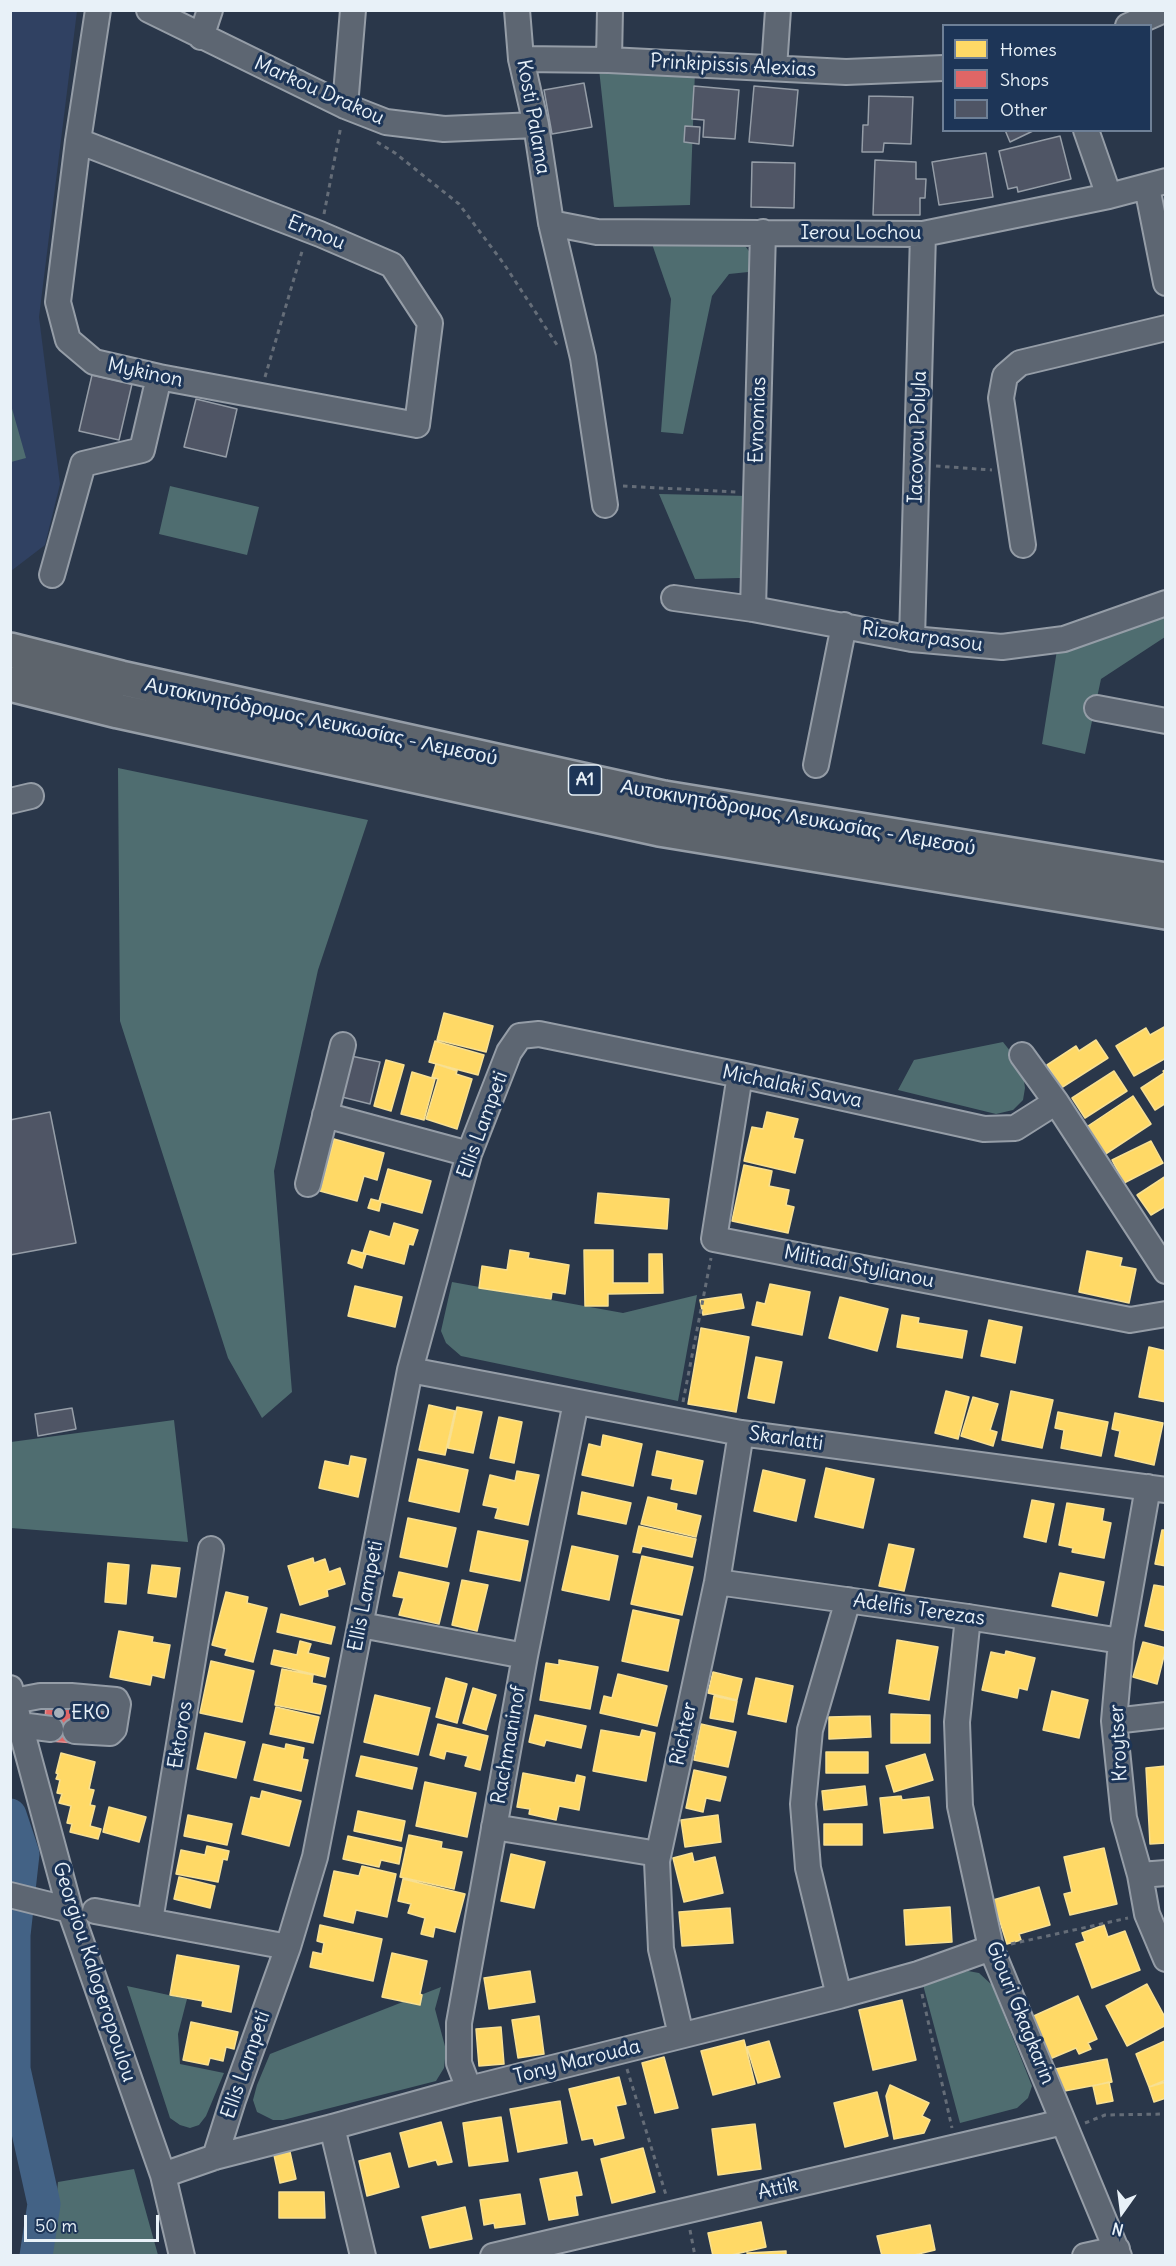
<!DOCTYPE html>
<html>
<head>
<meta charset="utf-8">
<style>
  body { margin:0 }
  #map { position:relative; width:1176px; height:2266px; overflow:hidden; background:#2a374a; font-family:Delius,sans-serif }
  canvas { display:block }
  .frame { position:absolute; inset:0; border:12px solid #e8f1f8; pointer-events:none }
  .legend { position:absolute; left:942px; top:24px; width:210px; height:108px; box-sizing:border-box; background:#1d3557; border:2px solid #6e8097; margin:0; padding:8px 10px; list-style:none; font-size:18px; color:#e8f1f8 }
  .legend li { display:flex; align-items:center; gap:12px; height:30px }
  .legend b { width:30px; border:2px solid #6e8097 }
  .north { position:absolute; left:1092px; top:2182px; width:60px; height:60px; -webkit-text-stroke:4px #1d3557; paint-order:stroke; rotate:194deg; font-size:16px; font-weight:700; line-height:24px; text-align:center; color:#e8f1f8 }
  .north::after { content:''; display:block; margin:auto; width:21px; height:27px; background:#e8f1f8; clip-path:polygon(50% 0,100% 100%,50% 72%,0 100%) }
  .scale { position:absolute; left:24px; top:2215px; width:135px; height:27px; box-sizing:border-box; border:3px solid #e8f1f8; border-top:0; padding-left:8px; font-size:18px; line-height:21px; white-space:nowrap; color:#e8f1f8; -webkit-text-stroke:4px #1d3557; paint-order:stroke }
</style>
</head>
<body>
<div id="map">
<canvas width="1176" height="2266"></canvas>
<div class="frame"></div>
<ul class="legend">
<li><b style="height:16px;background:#ffd966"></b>Homes</li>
<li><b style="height:16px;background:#e06666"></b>Shops</li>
<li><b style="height:16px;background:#4f5565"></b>Other</li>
</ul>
<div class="north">N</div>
<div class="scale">50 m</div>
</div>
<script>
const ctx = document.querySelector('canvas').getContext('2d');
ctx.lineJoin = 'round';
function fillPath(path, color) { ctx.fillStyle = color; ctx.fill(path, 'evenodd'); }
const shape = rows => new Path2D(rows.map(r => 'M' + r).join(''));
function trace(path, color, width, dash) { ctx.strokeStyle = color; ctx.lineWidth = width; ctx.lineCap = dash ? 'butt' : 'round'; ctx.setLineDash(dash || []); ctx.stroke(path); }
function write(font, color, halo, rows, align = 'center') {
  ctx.font = font + ' Delius,sans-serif'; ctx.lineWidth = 6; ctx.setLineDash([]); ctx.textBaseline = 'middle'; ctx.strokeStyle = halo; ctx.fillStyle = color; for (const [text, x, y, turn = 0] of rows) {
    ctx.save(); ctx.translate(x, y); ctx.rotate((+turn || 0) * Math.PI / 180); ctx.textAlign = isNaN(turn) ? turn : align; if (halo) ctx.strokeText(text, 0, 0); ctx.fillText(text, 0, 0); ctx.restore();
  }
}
fillPath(shape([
  [11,11,77,11,39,317,60,484,45,545,11,571]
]), '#304162');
fillPath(shape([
  [599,69,695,71,690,205,614,207],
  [651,241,743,243,754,258,758,271,729,274,712,296,683,434,661,432,671,299],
  [11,405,26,458,11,462,10,462],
  [170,486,259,507,247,555,159,534],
  [659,494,749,496,747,569,740,578,695,579],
  [1165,615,1165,637,1101,679,1085,754,1042,744,1057,650],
  [118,768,368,820,318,970,274,1171,292,1392,262,1418,228,1358,120,1021],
  [1003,1042,1022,1066,1025,1088,1023,1100,1013,1110,996,1114,898,1090,914,1060],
  [452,1282,623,1313,697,1295,678,1401,461,1356,446,1343,441,1331],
  [174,1420,188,1542,11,1528,11,1442],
  [968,1971,979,1973,992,1985,1032,2086,1028,2098,1017,2108,960,2123,922,1981],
  [127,1986,187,1999,178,2034,180,2064,224,2073,206,2116,199,2125,190,2128,180,2125,170,2118],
  [441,1987,435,2009,446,2050,444,2068,436,2081,283,2120,273,2120,257,2112,253,2100,257,2085,270,2054],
  [134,2169,158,2255,51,2255,58,2182]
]), '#4f6d70');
const homes = shape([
  [444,1013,493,1026,486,1052,437,1040,444,1013],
  [1166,1026,1166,1058,1134,1076,1116,1046,1146,1028,1150,1035,1166,1026],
  [1096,1040,1108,1058,1061,1088,1047,1065,1076,1046,1079,1051,1096,1040],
  [435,1041,484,1055,478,1075,429,1062,435,1041],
  [386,1060,404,1065,391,1111,374,1106,386,1060],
  [436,1064,457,1071,456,1074,472,1079,457,1129,426,1119,438,1079,432,1077,436,1064],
  [1166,1069,1166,1103,1155,1110,1141,1088,1164,1073,1163,1071,1166,1069],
  [1114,1071,1127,1091,1085,1118,1072,1098,1114,1071],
  [412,1072,435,1079,424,1120,401,1114,412,1072],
  [1133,1096,1151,1124,1104,1155,1085,1128,1133,1096],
  [767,1112,798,1119,793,1138,803,1140,795,1173,744,1161,752,1127,763,1129,767,1112],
  [334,1139,384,1153,377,1180,364,1176,357,1201,320,1191,334,1139],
  [1151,1141,1163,1163,1124,1183,1112,1160,1151,1141],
  [744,1165,772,1171,769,1186,789,1190,786,1205,794,1207,788,1233,732,1221,744,1165],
  [388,1169,431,1181,422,1213,381,1202,379,1211,368,1208,371,1199,379,1201,388,1169],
  [1166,1176,1166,1206,1151,1215,1137,1195,1166,1176],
  [598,1193,669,1199,667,1229,595,1223,598,1193],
  [394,1223,418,1230,413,1245,409,1244,404,1264,363,1253,370,1231,390,1237,394,1223],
  [352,1250,366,1254,362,1268,348,1263,352,1250],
  [510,1250,529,1253,528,1258,569,1265,565,1294,552,1292,551,1299,479,1288,482,1266,507,1270,510,1250],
  [584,1250,613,1250,613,1283,649,1283,649,1254,662,1254,663,1293,608,1294,608,1306,585,1306,584,1250],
  [1087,1251,1122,1258,1120,1266,1136,1269,1129,1303,1079,1292,1087,1251],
  [770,1284,810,1292,802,1335,752,1325,757,1302,765,1304,770,1284],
  [355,1286,402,1297,395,1327,348,1316,355,1286],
  [741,1294,744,1308,703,1315,700,1300,741,1294],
  [840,1297,888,1309,877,1351,829,1338,840,1297],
  [902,1315,919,1318,918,1323,967,1331,962,1358,897,1347,902,1315],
  [989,1320,1022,1327,1015,1363,981,1356,989,1320],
  [701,1328,749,1337,736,1412,688,1404,701,1328],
  [1149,1347,1166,1351,1166,1402,1139,1397,1149,1347],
  [756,1357,782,1362,774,1403,748,1398,756,1357],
  [946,1391,969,1397,958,1439,935,1433,946,1391],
  [1011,1391,1053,1400,1042,1448,1002,1440,1011,1391],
  [973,1397,998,1404,990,1430,997,1432,993,1446,961,1436,973,1397],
  [429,1405,455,1411,445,1455,419,1450,429,1405],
  [457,1407,482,1412,473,1453,448,1448,457,1407],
  [1058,1412,1108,1422,1101,1456,1061,1448,1064,1430,1055,1428,1058,1412],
  [1115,1413,1163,1423,1154,1465,1115,1456,1120,1431,1112,1429,1115,1413],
  [499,1417,522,1422,514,1463,490,1458,499,1417],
  [603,1435,642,1444,633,1486,582,1475,589,1444,601,1447,603,1435],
  [657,1451,703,1461,696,1494,671,1489,673,1479,652,1475,657,1451],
  [351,1456,366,1459,358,1497,319,1488,325,1461,349,1466,351,1456],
  [418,1459,468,1470,459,1512,409,1501,418,1459],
  [826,1468,874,1479,863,1528,815,1517,826,1468],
  [763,1470,805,1480,796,1521,754,1511,763,1470],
  [517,1471,539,1475,528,1525,495,1518,498,1508,483,1505,490,1475,515,1481,517,1471],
  [582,1492,631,1503,626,1524,578,1514,582,1492],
  [648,1497,677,1504,676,1510,701,1516,696,1537,641,1524,648,1497],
  [1032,1500,1054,1504,1046,1542,1024,1537,1032,1500],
  [1067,1503,1104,1509,1102,1521,1111,1523,1104,1558,1072,1552,1073,1548,1059,1545,1067,1503],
  [408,1518,456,1528,447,1567,400,1557,408,1518],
  [639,1526,696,1539,692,1557,642,1546,640,1553,633,1552,639,1526],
  [1162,1530,1166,1530,1166,1566,1155,1564,1162,1530],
  [478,1531,528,1541,520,1581,470,1571,478,1531],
  [889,1544,914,1549,904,1591,879,1586,889,1544],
  [572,1546,618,1556,609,1600,562,1590,572,1546],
  [642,1556,693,1567,682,1615,631,1604,642,1556],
  [313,1558,314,1563,325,1559,329,1572,340,1568,345,1584,327,1590,328,1596,300,1605,288,1566,313,1558],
  [108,1563,129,1565,126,1604,105,1602,108,1563],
  [152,1565,180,1568,176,1597,148,1593,152,1565],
  [399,1572,449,1583,439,1624,399,1615,404,1598,393,1596,399,1572],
  [1060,1573,1104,1582,1097,1616,1052,1606,1060,1573],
  [462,1580,488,1585,477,1631,452,1625,462,1580],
  [1154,1585,1166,1587,1166,1631,1145,1626,1154,1585],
  [226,1592,248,1597,247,1603,267,1608,253,1662,225,1655,227,1649,212,1645,226,1592],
  [633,1610,679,1620,668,1671,622,1661,633,1610],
  [281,1614,335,1627,331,1644,277,1632,281,1614],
  [119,1631,153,1637,152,1642,170,1645,164,1678,152,1675,150,1685,110,1677,119,1631],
  [897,1640,938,1647,929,1700,889,1693,897,1640],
  [300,1641,311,1644,308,1653,329,1658,325,1677,271,1664,274,1650,297,1655,300,1641],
  [1143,1642,1166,1648,1157,1684,1133,1677,1143,1642],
  [1006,1651,1035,1658,1027,1690,1019,1688,1017,1698,982,1690,991,1652,1005,1655,1006,1651],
  [559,1660,598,1667,590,1709,540,1700,546,1663,559,1665,559,1660],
  [211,1661,254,1671,242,1722,200,1713,211,1661],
  [282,1669,313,1675,312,1683,326,1686,320,1714,275,1705,282,1669],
  [713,1672,742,1679,737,1700,708,1693,713,1672],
  [618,1674,667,1686,657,1726,600,1713,604,1696,612,1698,618,1674],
  [446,1678,467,1684,457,1723,436,1717,446,1678],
  [756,1678,793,1686,786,1722,748,1714,756,1678],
  [473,1688,496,1695,486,1730,463,1723,473,1688],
  [1052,1691,1088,1700,1079,1738,1043,1730,1052,1691],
  [375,1695,430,1708,418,1755,364,1742,375,1695],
  [714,1696,737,1701,733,1722,710,1718,714,1696],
  [276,1707,319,1717,313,1743,270,1734,276,1707],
  [891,1714,930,1715,930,1743,891,1743,891,1714],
  [535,1715,586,1726,581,1748,546,1740,544,1746,529,1742,535,1715],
  [870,1716,871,1737,829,1739,829,1717,870,1716],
  [438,1724,488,1736,480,1770,465,1766,468,1756,446,1751,444,1759,430,1755,438,1724],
  [701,1724,736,1732,728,1767,694,1760,701,1724],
  [601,1730,640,1737,642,1730,655,1733,646,1781,593,1771,601,1730],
  [205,1733,245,1742,236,1778,197,1769,205,1733],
  [263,1744,285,1749,286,1744,304,1748,302,1759,308,1760,301,1791,254,1780,263,1744],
  [826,1752,868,1752,868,1773,826,1773,826,1752],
  [61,1753,95,1762,89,1789,94,1790,90,1805,95,1806,90,1826,101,1829,98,1839,70,1832,72,1824,67,1823,71,1806,59,1803,62,1794,57,1793,60,1780,56,1779,58,1774,56,1773,61,1753],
  [925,1754,933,1780,894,1792,886,1766,925,1754],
  [361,1756,417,1768,412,1789,356,1776,361,1756],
  [1166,1766,1166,1843,1150,1844,1146,1768,1166,1766],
  [694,1770,726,1777,720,1801,706,1798,703,1812,686,1808,694,1770],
  [523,1773,575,1783,577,1775,585,1777,579,1810,559,1806,556,1820,529,1814,530,1809,517,1807,523,1773],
  [425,1782,476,1793,467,1837,416,1826,425,1782],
  [865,1786,867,1805,824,1810,822,1791,865,1786],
  [262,1791,301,1801,289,1846,242,1834,251,1797,260,1799,262,1791],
  [901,1796,902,1800,929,1797,933,1828,884,1833,880,1798,901,1796],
  [109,1807,146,1817,139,1842,103,1832,109,1807],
  [358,1811,405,1821,401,1841,354,1831,358,1811],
  [188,1815,232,1824,227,1845,184,1836,188,1815],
  [718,1815,721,1842,685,1847,681,1820,718,1815],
  [824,1824,862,1824,862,1845,824,1845,824,1824],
  [409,1835,442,1842,441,1848,462,1852,454,1889,400,1877,409,1835],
  [348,1836,402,1848,399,1864,381,1860,379,1867,343,1859,348,1836],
  [207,1846,229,1851,227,1860,223,1859,218,1882,176,1874,181,1850,205,1855,207,1846],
  [1104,1848,1117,1904,1070,1915,1064,1894,1072,1892,1064,1857,1104,1848],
  [692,1853,694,1862,715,1857,723,1893,684,1902,673,1858,692,1853],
  [511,1854,545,1862,534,1908,501,1901,511,1854],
  [362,1866,396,1874,387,1917,356,1910,353,1923,324,1916,334,1871,359,1876,362,1866],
  [179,1877,215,1886,210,1908,174,1899,179,1877],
  [403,1879,465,1894,455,1932,435,1927,433,1937,421,1934,425,1918,408,1913,411,1904,398,1901,403,1879],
  [1039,1887,1050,1925,1019,1934,1021,1940,1007,1944,993,1900,1039,1887],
  [950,1907,952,1942,906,1945,904,1910,950,1907],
  [730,1908,733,1943,682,1946,679,1912,730,1908],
  [320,1925,382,1939,373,1981,310,1967,313,1952,322,1954,324,1943,317,1941,320,1925],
  [1104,1925,1108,1937,1125,1931,1140,1970,1092,1988,1076,1944,1085,1941,1082,1933,1104,1925],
  [392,1953,427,1961,420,1994,422,1995,420,2005,382,1997,392,1953],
  [177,1955,239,1966,231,2012,202,2006,203,2001,170,1995,177,1955],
  [530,1971,535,2002,489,2009,484,1978,530,1971],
  [1147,1984,1166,2019,1166,2025,1127,2046,1106,2006,1147,1984],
  [1078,1996,1097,2039,1088,2043,1091,2049,1079,2054,1076,2048,1045,2061,1027,2019,1078,1996],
  [902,2000,916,2060,873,2070,859,2010,902,2000],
  [539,2016,544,2054,518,2058,512,2020,539,2016],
  [191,2022,238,2032,234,2049,226,2047,223,2061,210,2058,208,2065,183,2060,191,2022],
  [501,2027,504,2064,479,2066,476,2029,501,2027],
  [744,2040,755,2084,713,2095,701,2051,744,2040],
  [769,2041,780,2077,758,2083,747,2047,769,2041],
  [1165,2041,1166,2080,1149,2087,1136,2054,1165,2041],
  [664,2057,678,2108,655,2113,642,2063,664,2057],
  [1107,2059,1112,2082,1054,2093,1050,2070,1107,2059],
  [619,2077,626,2104,616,2106,624,2138,595,2145,593,2138,582,2140,569,2089,619,2077],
  [1109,2082,1113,2101,1097,2104,1093,2086,1109,2082],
  [1166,2082,1166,2098,1154,2102,1149,2087,1166,2082],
  [890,2085,929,2103,922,2116,930,2120,924,2133,894,2139,886,2096,890,2085],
  [877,2092,888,2136,845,2147,834,2103,877,2092],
  [560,2101,567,2143,518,2152,510,2109,560,2101],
  [501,2117,508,2161,469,2166,463,2123,501,2117],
  [441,2122,452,2162,438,2165,436,2160,409,2167,400,2133,441,2122],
  [755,2124,761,2169,718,2175,712,2129,755,2124],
  [643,2148,655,2192,612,2203,601,2159,643,2148],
  [290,2152,296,2179,280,2183,274,2155,290,2152],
  [390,2153,399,2187,367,2196,359,2161,390,2153],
  [577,2172,582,2195,575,2196,578,2215,549,2220,540,2179,577,2172],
  [279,2192,324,2192,325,2218,279,2218,279,2192],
  [520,2194,525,2224,495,2228,494,2223,484,2225,480,2200,520,2194],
  [465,2207,472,2239,430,2248,422,2217,465,2207],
  [761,2222,766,2247,727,2256,713,2256,708,2233,761,2222],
  [930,2225,935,2250,910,2256,882,2256,877,2236,930,2225],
  [786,2251,786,2256,748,2256,747,2253,786,2251]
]);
fillPath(homes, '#ffd966');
trace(homes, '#f8e092', 1.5);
const shops = shape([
  [46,1703,110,1707,108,1728,75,1726,74,1743,50,1741,52,1721,45,1721,46,1703]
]);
fillPath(shops, '#e06666');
trace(shops, '#e29092', 1.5);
trace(shape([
  [10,1815,23,1854,14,1935,14,2069,44,2204,36,2256]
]), '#436285', 33);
const building = shape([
  [584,83,592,127,552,134,544,90,584,83],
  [694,86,739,90,735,139,703,137,704,120,692,119,694,86],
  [754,86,798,90,793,146,749,142,754,86],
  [869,96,913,97,911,144,884,143,883,152,862,152,863,125,868,125,869,96],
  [685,126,700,127,699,144,684,142,685,126],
  [1005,130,1035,130,1010,142,1005,130],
  [1060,136,1071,179,1018,192,1017,187,1008,189,999,151,1060,136],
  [986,153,993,197,939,205,932,162,986,153],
  [875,160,916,162,916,179,926,179,925,198,920,198,920,215,873,215,875,160],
  [752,162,795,163,794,208,751,207,752,162],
  [92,375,132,384,119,440,79,431,92,375],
  [196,399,237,409,226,457,184,447,196,399],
  [351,1056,380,1062,370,1104,342,1097,351,1056],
  [50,1112,76,1243,10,1255,10,1120,50,1112],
  [72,1408,76,1429,38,1436,35,1414,72,1408]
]);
fillPath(building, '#4f5565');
trace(building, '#959da7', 1.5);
const minor = shape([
  [149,10,345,106,386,122,444,129,536,125],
  [517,10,521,59,536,125,551,223,583,358,605,505],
  [1128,26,1164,10],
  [201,37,210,10],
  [521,59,609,60,846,72,944,68],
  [609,60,610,10],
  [774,68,778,10],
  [345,106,353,10],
  [1086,130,1109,196],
  [78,141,320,234,392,265,430,323,417,425,159,377,94,362,68,340,58,302,78,141,98,10],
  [1147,187,1166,283],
  [551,223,597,232,923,234,1109,196,1166,181],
  [1023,545,1001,398,1005,376,1020,363,1166,328],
  [52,575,83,464,142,450,159,377],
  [674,598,753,609,912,639,1002,647,1064,639,1166,603],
  [753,609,763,232],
  [912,639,923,234],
  [1097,708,1166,721],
  [816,765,844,625],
  [10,801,31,796],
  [1022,1055,1056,1102,1166,1271],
  [740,1075,714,1239,1130,1320,1166,1314],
  [325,1115,469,1154],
  [308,1184,343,1045],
  [410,1370,741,1433,1166,1490],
  [1148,1487,1121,1641,1114,1721,1124,1818,1140,1875,1147,1914,1166,1959],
  [717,1582,968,1617,1121,1641],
  [968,1617,957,1722,960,1806,991,1948,1119,2256],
  [361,1625,525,1656],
  [10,1688,70,1910,163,2175,182,2256],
  [14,1701,40,1696,71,1696,116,1700,118,1704,114,1729,110,1733,75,1731],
  [1114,1721,1166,1715],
  [20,1725,51,1729],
  [494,1827,658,1854],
  [1140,1875,1166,1873],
  [10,1895,70,1910],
  [95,1911,288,1947],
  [150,1921,211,1549],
  [839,1996,808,1868,803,1804,810,1730,848,1600],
  [681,2035,661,1949,657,1861,717,1582,741,1433],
  [469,2089,459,2063,459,2023,525,1656,576,1402],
  [332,2127,363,2256],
  [215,2157,233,2100,288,1947,315,1857,410,1370,469,1154,509,1052,520,1036,539,1034,740,1075,984,1129,1015,1128,1056,1102],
  [163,2175,215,2157,332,2127,469,2089,839,1996,918,1974,991,1948],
  [493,2256,1063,2122],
  [1085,2256,1117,2249]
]);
const highway = shape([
  [10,650,121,678,664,798,1166,880],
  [10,684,118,711,659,829,1166,912]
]);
trace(minor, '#959da7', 28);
trace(highway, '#959da7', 38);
trace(shape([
  [377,142,395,153,459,204,504,264,559,348],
  [324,214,341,126],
  [265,377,303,248],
  [936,466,992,470],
  [623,486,736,492],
  [683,1402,711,1258],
  [1011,1944,1128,1918],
  [922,1994,952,2128],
  [627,2069,666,2195],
  [1085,2123,1105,2115,1166,2114],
  [690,2230,695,2256]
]), '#656d78', 3, [4.5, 4.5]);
trace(minor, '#5d6672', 24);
trace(highway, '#5d646c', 33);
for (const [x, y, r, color] of [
  [59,1713,6,"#a6b0bb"]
]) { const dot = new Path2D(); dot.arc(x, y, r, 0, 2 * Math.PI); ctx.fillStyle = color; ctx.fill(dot); trace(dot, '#1d3557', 2); }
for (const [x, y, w] of [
  [585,780,33]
]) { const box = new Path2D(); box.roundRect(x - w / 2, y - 15, w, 30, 4.5); ctx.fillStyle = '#1d3557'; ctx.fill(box); trace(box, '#e8f1f8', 1.5); }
write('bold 18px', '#e8f1f8', null, [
  ["A1",585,780]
]);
write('20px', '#e8f1f8', '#1d3557', [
  ["Prinkipissis Alexias",733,66,3],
  ["Markou Drakou",319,91,24],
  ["Kosti Palama",533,117,80],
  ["Ermou",316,233,22],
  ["Ierou Lochou",861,233],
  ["Mykinon",145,373,12],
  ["Evnomias",758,420,-88],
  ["Iacovou Polyla",918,437,-88],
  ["Rizokarpasou",922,637,8],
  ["Αυτοκινητόδρομος Λευκωσίας - Λεμεσού",321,722,12],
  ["Αυτοκινητόδρομος Λευκωσίας - Λεμεσού",798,818,10],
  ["Michalaki Savva",792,1087,12],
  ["Ellis Lampeti",483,1125,-70],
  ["Miltiadi Stylianou",859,1267,11],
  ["Skarlatti",786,1439,8],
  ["Ellis Lampeti",366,1596,-79],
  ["Adelfis Terezas",919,1610,8],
  ["Richter",684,1734,-78],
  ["Ektoros",181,1735,-81],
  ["Kroytser",1119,1743,-93],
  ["Rachmaninof",509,1745,-80],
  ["Georgiou Kalogeropoulou",94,1972,72],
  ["Giouri Gkagkarin",1020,2013,68],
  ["Tony Marouda",577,2062,-14],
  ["Ellis Lampeti",246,2065,-71],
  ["Attik",778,2189,-13]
]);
write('20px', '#e8f1f8', '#1d3557', [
  ["EKO",71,1713]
], 'left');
</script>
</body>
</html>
